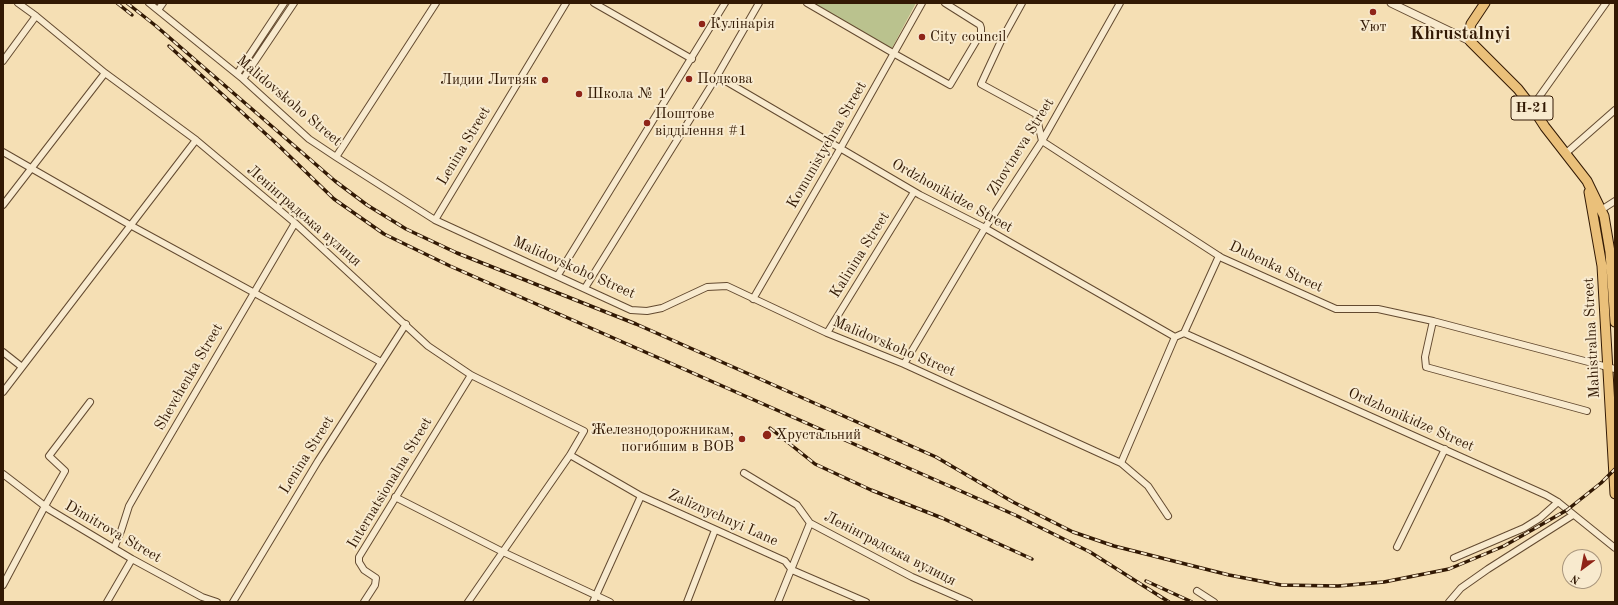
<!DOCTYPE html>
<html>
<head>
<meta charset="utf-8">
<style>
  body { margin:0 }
  #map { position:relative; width:1618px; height:605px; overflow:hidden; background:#f5dfb4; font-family:"Old Standard TT",serif }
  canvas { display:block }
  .frame { position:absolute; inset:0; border:4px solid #321904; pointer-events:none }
  .north { position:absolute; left:1562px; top:549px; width:40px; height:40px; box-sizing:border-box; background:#f8eace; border:1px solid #a9967d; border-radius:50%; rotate:212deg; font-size:11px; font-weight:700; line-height:16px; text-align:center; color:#321904 }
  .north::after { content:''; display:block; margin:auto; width:14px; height:18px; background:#8f2418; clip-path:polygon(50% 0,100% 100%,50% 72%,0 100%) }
</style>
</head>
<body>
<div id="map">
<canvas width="1618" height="605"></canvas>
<div class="frame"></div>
<div class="north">N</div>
</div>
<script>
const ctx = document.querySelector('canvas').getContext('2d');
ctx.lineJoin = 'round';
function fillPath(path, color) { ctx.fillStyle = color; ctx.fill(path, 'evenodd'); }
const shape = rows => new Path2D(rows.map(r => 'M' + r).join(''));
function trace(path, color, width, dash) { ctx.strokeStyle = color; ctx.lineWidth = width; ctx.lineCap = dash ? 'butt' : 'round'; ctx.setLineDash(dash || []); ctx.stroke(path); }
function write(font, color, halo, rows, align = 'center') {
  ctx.font = font + ' "Old Standard TT",serif'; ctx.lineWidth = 4; ctx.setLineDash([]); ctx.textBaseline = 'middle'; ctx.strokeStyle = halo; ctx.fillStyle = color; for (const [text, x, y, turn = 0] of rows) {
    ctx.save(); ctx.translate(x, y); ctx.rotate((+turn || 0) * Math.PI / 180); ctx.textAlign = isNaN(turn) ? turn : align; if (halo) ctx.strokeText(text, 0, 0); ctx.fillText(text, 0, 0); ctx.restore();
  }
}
fillPath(shape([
  [812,3,916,3,891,50]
]), '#bac28e');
const minor = shape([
  [18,3,36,16,105,73,196,140,295,223,428,346,471,375,584,431,570,455,468,602],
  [149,3,243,79,309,139,336,157,435,220,631,310,647,311,662,308,707,287,727,286,827,333,904,364,1121,463,1148,486,1168,516],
  [594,3,692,59],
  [807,3,893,53,950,85,981,33,981,28,980,25,945,3],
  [1022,3,1001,41,981,84,1036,114,1042,141,1222,258,1336,309,1378,309,1433,321,1615,369],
  [158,10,163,3],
  [3,61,36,16],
  [237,74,284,3],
  [717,76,920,195,985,228,1175,337],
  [243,79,294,3],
  [1532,107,1606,3],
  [3,152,130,225,381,362],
  [1565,154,1615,110],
  [336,157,436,3],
  [3,205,105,73],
  [1601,210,1615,201],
  [435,220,566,3],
  [558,275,725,3],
  [585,288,717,76,759,3],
  [753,299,840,149,922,3],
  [1433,321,1425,357,1426,367,1587,411],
  [827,333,914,192],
  [1184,333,1546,495,1558,502,1615,548],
  [3,352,22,367],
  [904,364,985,228,1042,141,1120,3],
  [3,392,196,140],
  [570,455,641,496,785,561,792,570,866,602],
  [1121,463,1175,337,1184,333,1219,256],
  [744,473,797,505,810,523,912,577,969,602],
  [3,474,50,510,132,559,202,597,217,602],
  [395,497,503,552,610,602],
  [1397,547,1445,449],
  [114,548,121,531,129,506,141,485,295,223],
  [1454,558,1524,528,1540,518,1558,502],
  [3,585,45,506,65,471,49,456,90,402],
  [1197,591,1214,602],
  [107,602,132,559],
  [233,602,318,461,406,324],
  [364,602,375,585,376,578,364,570,359,562,359,557,471,375],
  [593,602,641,496],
  [687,602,715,530],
  [778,602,810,523],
  [1449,602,1461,588,1488,569,1573,515]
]);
const tertiary = shape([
  [1391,3,1470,41]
]);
const primary = shape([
  [1485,3,1471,24,1469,32,1470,41,1518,89,1532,107,1545,127,1587,181,1604,216,1610,252,1615,322],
  [1589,192,1602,266,1615,494]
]);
trace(minor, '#634a30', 8);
trace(tertiary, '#634a30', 9);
trace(primary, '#321904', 11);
trace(minor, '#f8eace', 6);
trace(tertiary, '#f8eace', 7);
trace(primary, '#eac07a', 9);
const rail = shape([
  [117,3,132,15],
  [127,3,156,26,335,181,367,205,406,229,457,253,636,324,936,457,1013,502,1073,532,1114,546,1229,575,1281,585,1338,586,1384,582,1449,569,1504,546,1567,510,1601,483,1615,469],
  [169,46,278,145,334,199,384,234,450,266,1015,515,1090,552,1169,602],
  [770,428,815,464,871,490,942,518,1032,559],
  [1146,581,1192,602]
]);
trace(rail, '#321904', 3.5);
trace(rail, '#f8eace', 2, [6]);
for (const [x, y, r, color] of [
  [1373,12,4,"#8f2418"],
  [702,24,4,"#8f2418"],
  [922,37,4,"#8f2418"],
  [689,79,4,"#8f2418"],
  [545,80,4,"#8f2418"],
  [579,94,4,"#8f2418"],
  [647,123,4,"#8f2418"],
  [767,435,5,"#8f2418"],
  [742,439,4,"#8f2418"]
]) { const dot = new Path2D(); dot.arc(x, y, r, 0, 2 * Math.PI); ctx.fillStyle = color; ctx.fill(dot); trace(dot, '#f8eace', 1.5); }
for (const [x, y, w] of [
  [1532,108,42]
]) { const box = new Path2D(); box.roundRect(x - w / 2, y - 12, w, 24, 3); ctx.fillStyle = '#f8eace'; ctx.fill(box); trace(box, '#321904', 1); }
write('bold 14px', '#321904', null, [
  ["Н-21",1532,108]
]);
write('15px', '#321904', '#f8eace', [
  ["Кулінарія",710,24],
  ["Уют",1373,27,"center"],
  ["City council",930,37],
  ["Подкова",697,79],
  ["Лидии Литвяк",537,80,"right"],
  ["Школа № 1",587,94],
  ["Поштове",655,114],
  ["відділення #1",655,131],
  ["Железнодорожникам,",734,430,"right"],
  ["погибшим в ВОВ",734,447,"right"],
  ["Хрустальний",776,435]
], 'left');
write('15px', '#321904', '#f8eace', [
  ["Malidovskoho Street",289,101,40],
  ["Komunistychna Street",827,145,-60],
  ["Lenina Street",464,146,-59],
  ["Zhovtneva Street",1021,147,-58],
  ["Ordzhonikidze Street",952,196,29],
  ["Ленінградська вулиця",304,216,41],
  ["Kalinina Street",860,255,-58],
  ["Dubenka Street",1276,267,25],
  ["Malidovskoho Street",574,268,24],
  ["Mahistralna Street",1592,338,-93],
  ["Malidovskoho Street",894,347,23],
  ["Shevchenka Street",189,377,-60],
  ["Ordzhonikidze Street",1411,420,24],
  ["Lenina Street",307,455,-58],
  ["Internatsionalna Street",390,483,-59],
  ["Zaliznychnyi Lane",723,518,24],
  ["Dimitrova Street",113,532,30],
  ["Ленінградська вулиця",890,549,27]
]);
write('bold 19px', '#321904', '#f8eace', [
  ["Khrustalnyi",1460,34]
]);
</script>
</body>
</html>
